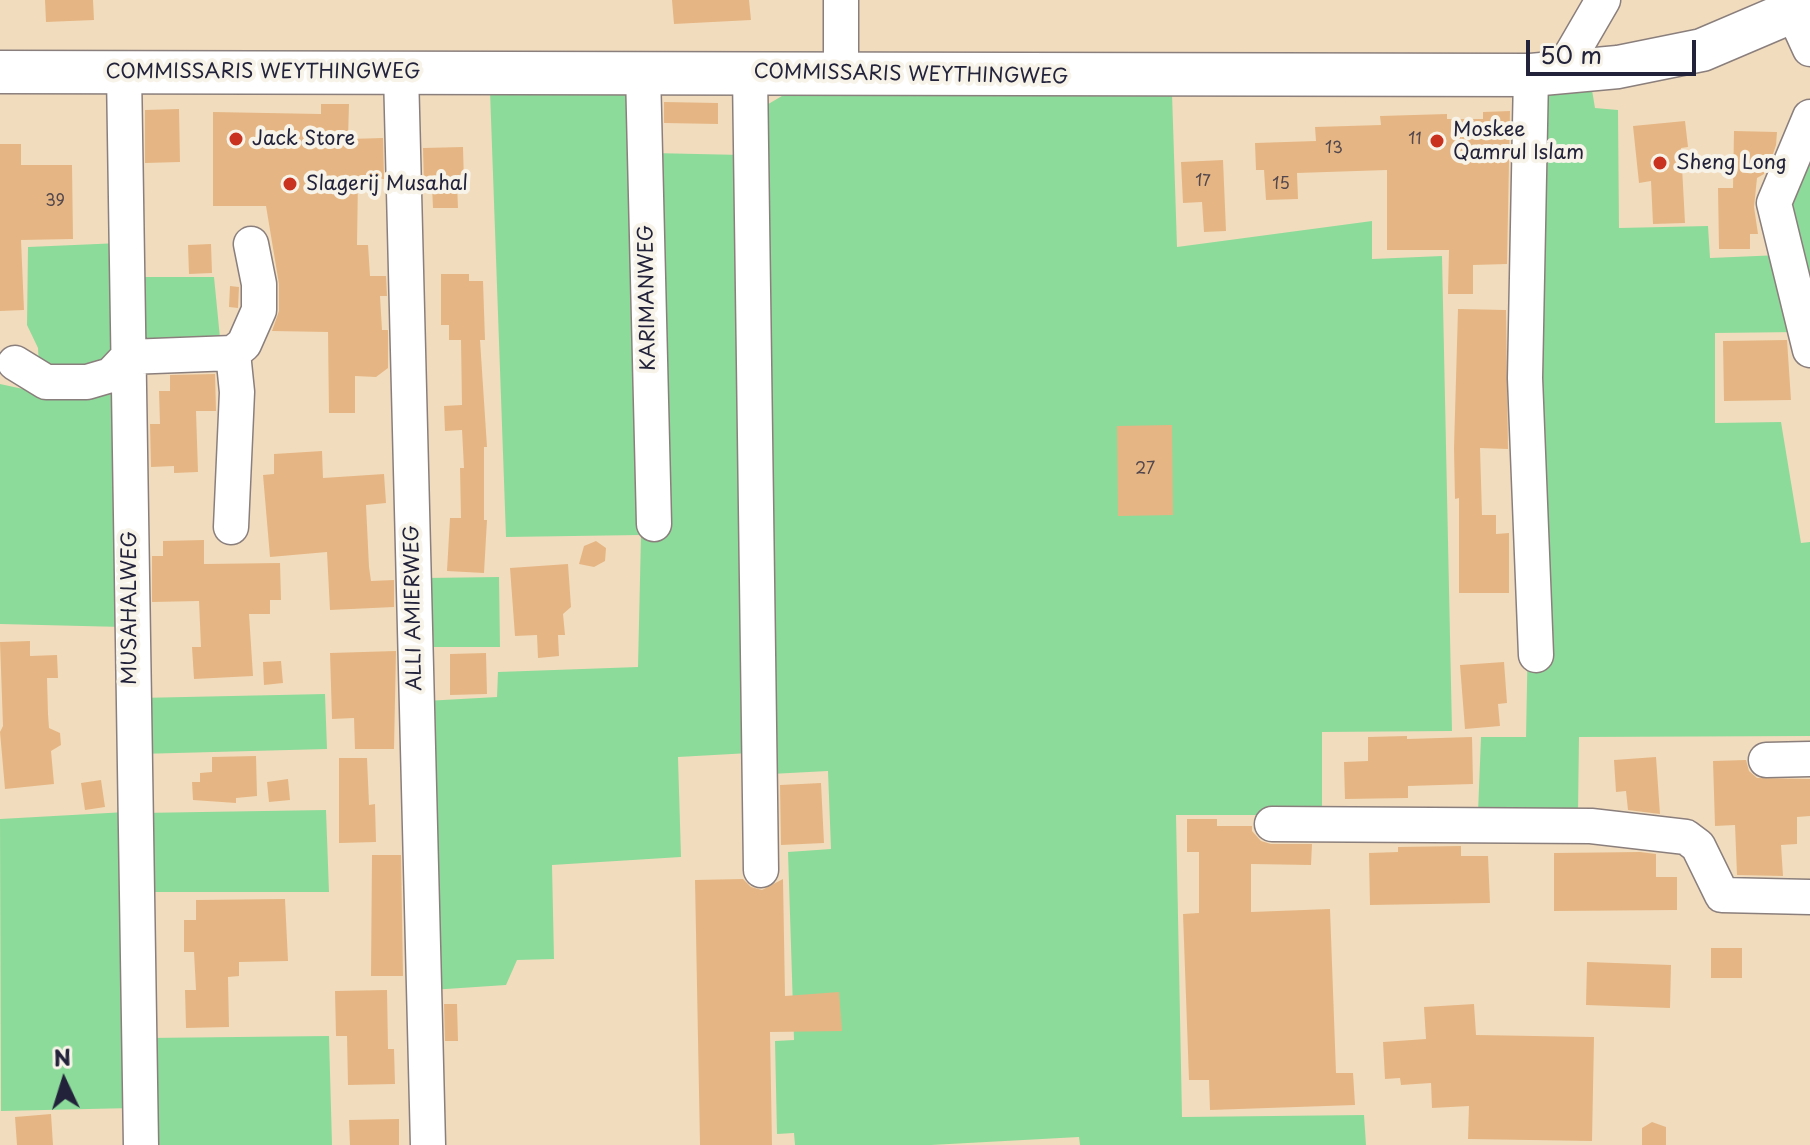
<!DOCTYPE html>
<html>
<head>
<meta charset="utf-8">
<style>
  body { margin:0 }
  #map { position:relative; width:1810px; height:1145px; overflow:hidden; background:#f2dcbe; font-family:"Playpen Sans",sans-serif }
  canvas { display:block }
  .north { position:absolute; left:24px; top:1041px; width:80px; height:80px; -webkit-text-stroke:6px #f7f3e8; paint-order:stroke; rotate:356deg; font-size:22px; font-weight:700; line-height:32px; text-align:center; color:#22223b }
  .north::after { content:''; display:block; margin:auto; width:28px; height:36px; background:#22223b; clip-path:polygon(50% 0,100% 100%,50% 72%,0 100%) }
  .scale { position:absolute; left:1526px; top:40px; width:170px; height:36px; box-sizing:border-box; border:4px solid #22223b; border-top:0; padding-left:10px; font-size:24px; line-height:28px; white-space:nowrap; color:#22223b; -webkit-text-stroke:6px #f7f3e8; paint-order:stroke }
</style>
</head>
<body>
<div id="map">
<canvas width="1810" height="1145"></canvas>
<div class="north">N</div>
<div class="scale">50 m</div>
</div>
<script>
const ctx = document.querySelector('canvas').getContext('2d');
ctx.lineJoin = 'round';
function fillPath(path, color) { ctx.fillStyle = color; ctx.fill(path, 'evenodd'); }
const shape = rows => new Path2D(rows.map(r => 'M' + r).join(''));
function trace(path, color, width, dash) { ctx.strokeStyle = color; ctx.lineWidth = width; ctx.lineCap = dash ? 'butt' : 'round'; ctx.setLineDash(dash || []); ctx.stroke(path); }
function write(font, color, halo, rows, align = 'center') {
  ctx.font = font + ' "Playpen Sans",sans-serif'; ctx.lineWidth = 8; ctx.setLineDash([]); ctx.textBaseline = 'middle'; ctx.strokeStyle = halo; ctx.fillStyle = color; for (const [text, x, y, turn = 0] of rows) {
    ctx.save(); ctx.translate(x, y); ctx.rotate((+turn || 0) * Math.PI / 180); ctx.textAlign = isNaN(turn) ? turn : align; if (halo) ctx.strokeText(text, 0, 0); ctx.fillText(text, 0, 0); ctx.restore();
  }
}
fillPath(shape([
  [1592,90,1595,108,1618,110,1619,228,1708,226,1710,258,1780,255,1799,332,1715,333,1715,423,1781,422,1801,543,1810,542,1810,736,1579,737,1578,814,1478,813,1481,737,1526,737,1538,103,1549,94],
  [490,91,636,91,652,153,743,155,750,753,678,757,681,857,552,865,554,959,517,960,506,985,431,990,425,701,497,697,498,672,638,667,641,535,506,537],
  [787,93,1172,93,1177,247,1372,221,1372,259,1442,256,1452,731,1322,732,1322,815,1176,815,1182,1117,1364,1115,1366,1145,1080,1145,1079,1137,931,1145,795,1145,794,1133,777,1134,775,1041,794,1040,788,852,831,849,828,771,771,774,765,106],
  [1810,145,1810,315,1785,216],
  [120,243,113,366,39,365,38,348,27,325,28,247],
  [135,277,214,277,221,348,138,349],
  [122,383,123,627,0,624,0,384,37,392],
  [499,577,500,647,425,647,424,578],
  [325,694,327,749,139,754,138,698],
  [326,810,329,892,140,892,139,813],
  [126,812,133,1108,1,1111,0,819],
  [329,1036,332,1145,147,1145,145,1038]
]), '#8ddb9a');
fillPath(shape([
  [45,0,93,0,94,20,46,22],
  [672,0,749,0,751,20,674,24],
  [664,102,718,103,718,124,664,123],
  [321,104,349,104,348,139,383,138,384,179,358,178,357,245,368,245,370,276,386,276,387,296,380,296,382,330,388,330,388,368,376,377,355,376,355,413,329,413,328,332,272,331,279,311,279,284,266,206,213,206,213,112,321,114],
  [179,109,180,162,145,163,145,110],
  [1510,111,1507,264,1473,265,1473,294,1448,294,1449,250,1387,250,1387,170,1297,173,1298,199,1266,200,1264,170,1256,170,1255,143,1316,141,1315,127,1381,125,1380,116,1447,114,1447,119,1483,119,1483,112],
  [1685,121,1688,147,1681,148,1685,223,1653,224,1651,181,1639,183,1633,126],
  [1734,131,1777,132,1776,145,1773,154,1765,154,1764,174,1757,178,1754,207,1758,234,1750,234,1750,249,1719,249,1718,188,1733,188],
  [0,144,21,144,21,165,72,165,73,239,21,240,24,310,0,311],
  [463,147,464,183,457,183,458,208,433,208,432,186,424,186,423,148],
  [1223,160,1226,231,1204,232,1202,202,1183,203,1181,162],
  [211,244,212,273,189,274,188,245],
  [441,274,469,274,469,281,483,281,485,340,480,340,487,447,484,447,484,520,487,520,484,573,447,571,450,518,461,518,460,468,464,468,462,430,445,431,444,406,462,405,461,340,449,340,449,325,441,325],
  [230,286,239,287,238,308,229,307],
  [1458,309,1506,310,1508,449,1480,448,1482,515,1496,515,1496,534,1509,533,1509,593,1459,593,1459,498,1455,499,1454,448],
  [1787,340,1791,400,1724,401,1723,341],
  [215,374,216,411,196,411,198,472,174,473,174,466,151,467,150,424,160,424,159,391,170,391,170,375],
  [1172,425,1173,515,1118,516,1117,426],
  [322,451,323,478,384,474,386,503,366,505,369,567,371,581,394,580,394,607,330,610,327,552,270,557,263,475,274,474,274,454],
  [204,540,204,564,280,563,281,600,270,600,270,614,249,614,253,676,194,679,192,647,201,647,199,601,152,602,152,556,163,556,163,541],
  [596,541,606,548,605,561,594,567,579,564,584,546],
  [568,564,571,607,563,614,565,635,558,635,559,656,538,658,537,635,515,636,510,568],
  [30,641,30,656,57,655,58,678,47,678,48,714,49,728,60,733,61,745,51,751,54,784,5,789,0,732,3,726,0,642],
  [396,651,394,749,355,749,354,718,332,719,330,653],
  [486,653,487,694,450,695,450,654],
  [281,661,283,683,264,685,263,662],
  [1504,662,1507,703,1498,704,1500,726,1465,729,1460,665],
  [1407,736,1407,739,1472,737,1473,784,1408,786,1408,798,1345,799,1344,762,1368,761,1368,737],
  [256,756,257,796,236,798,236,803,193,800,192,782,200,782,200,773,212,772,212,757],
  [1656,757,1660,814,1628,810,1626,791,1616,792,1614,760],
  [339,758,367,758,369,805,375,804,376,842,339,843],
  [1746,760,1749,771,1757,778,1810,779,1810,816,1797,817,1797,844,1781,845,1783,876,1737,875,1735,825,1715,826,1713,761],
  [288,779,290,800,269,802,267,782],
  [101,780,105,807,85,810,81,783],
  [821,783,824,843,781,845,780,785],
  [1187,819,1217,819,1217,826,1252,826,1252,831,1261,841,1271,844,1312,844,1311,865,1251,864,1251,912,1330,909,1336,1073,1353,1073,1355,1105,1210,1110,1209,1080,1189,1080,1183,914,1199,913,1199,852,1187,852],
  [1461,846,1461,856,1488,856,1490,903,1370,905,1369,853,1398,852,1398,847],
  [1640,852,1656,854,1656,877,1677,877,1677,910,1554,911,1554,853],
  [372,855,401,855,403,976,371,976],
  [743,879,751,887,762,890,783,879,785,996,839,992,842,1031,770,1032,772,1145,700,1145,695,880],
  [285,899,288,961,239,962,239,976,228,977,229,1027,186,1028,185,990,196,990,194,952,184,952,184,920,196,920,196,900],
  [1711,948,1742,948,1742,978,1711,978],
  [1587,962,1671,965,1670,1008,1586,1005],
  [387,990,388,1049,394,1049,395,1084,348,1085,347,1036,336,1036,335,991],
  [444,1004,457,1004,458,1041,445,1041],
  [1474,1004,1476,1035,1594,1037,1592,1141,1468,1139,1469,1106,1432,1108,1431,1083,1401,1085,1400,1078,1385,1079,1383,1042,1426,1039,1424,1007],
  [51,1114,53,1145,17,1145,15,1117],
  [399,1119,399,1145,350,1145,349,1120],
  [1652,1122,1666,1127,1666,1145,1642,1145,1642,1128]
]), '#e5b683');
const minor = shape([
  [841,0,841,74],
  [1793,12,1810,49],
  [124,72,141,1145],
  [401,72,428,1145],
  [643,72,654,524],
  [750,73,761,870],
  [1560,74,1603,0],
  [1531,75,1525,378,1536,655],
  [1810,117,1774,203,1810,350],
  [233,353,244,344,259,310,259,284,251,244],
  [15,363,46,382,87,382,111,375,128,357,233,353,237,392,231,527],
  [1766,760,1810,759],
  [1272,824,1591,826,1686,837,1698,846,1722,895,1810,897]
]);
const major = shape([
  [0,72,1531,75,1618,67,1702,50,1810,4]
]);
trace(minor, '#8a7f7c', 37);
trace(major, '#8a7f7c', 45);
trace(minor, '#fff', 34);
trace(major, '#fff', 42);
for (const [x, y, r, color] of [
  [236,139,8,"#c8321e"],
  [1437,141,8,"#c8321e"],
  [1660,163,8,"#c8321e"],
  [290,184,8,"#c8321e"]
]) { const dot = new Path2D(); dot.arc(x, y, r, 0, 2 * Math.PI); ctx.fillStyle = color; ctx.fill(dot); trace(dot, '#f7f3e8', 3); }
write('16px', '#53474d', null, [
  ["11",1415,140],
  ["13",1334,149],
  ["17",1203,182],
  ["15",1281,185],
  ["39",55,202],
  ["27",1145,470]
]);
write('20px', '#22223b', '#f7f3e8', [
  ["COMMISSARIS WEYTHINGWEG",263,72],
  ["COMMISSARIS WEYTHINGWEG",911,75,1],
  ["KARIMANWEG",648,298,-91],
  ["MUSAHALWEG",130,608,-90],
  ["ALLI AMIERWEG",414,608,-91]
]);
write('20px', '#22223b', '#f7f3e8', [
  ["Moskee",1453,130],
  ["Qamrul Islam",1453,153],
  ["Jack Store",252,139],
  ["Sheng Long",1676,163],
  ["Slagerij Musahal",306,184]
], 'left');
</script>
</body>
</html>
